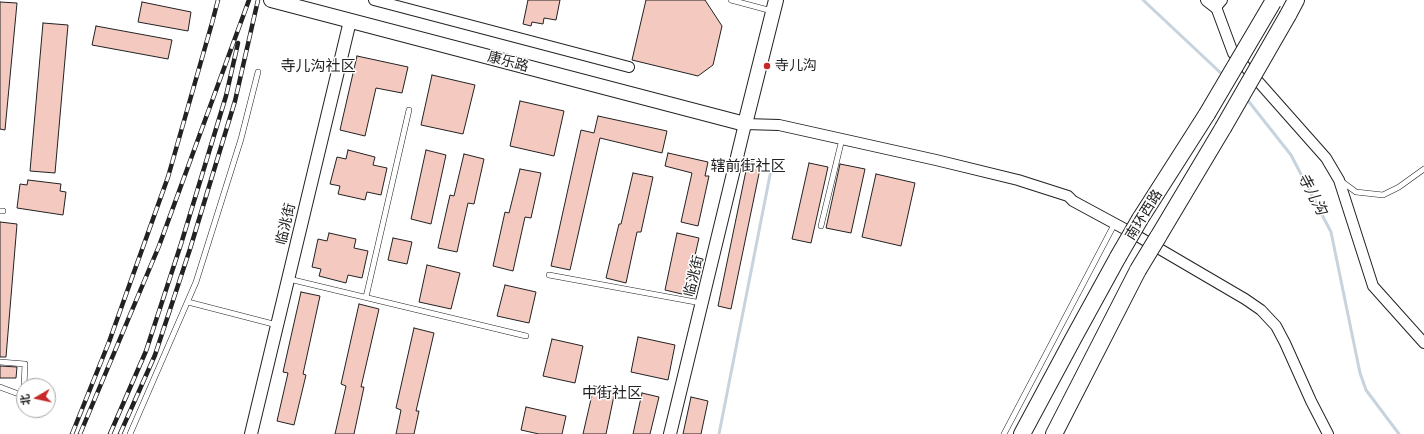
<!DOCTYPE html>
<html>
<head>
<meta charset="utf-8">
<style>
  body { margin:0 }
  #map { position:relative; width:1424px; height:434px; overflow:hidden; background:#fff; font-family:Quicksand,"Noto Sans SC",sans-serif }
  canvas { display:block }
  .north { position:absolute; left:16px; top:378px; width:40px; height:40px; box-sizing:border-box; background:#fff; border:1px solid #a7a7a7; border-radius:50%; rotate:261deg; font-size:11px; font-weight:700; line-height:16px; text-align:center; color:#222 }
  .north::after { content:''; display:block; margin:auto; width:14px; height:18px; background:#c62828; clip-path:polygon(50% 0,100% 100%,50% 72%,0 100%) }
</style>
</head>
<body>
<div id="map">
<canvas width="1424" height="434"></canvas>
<div class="north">北</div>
</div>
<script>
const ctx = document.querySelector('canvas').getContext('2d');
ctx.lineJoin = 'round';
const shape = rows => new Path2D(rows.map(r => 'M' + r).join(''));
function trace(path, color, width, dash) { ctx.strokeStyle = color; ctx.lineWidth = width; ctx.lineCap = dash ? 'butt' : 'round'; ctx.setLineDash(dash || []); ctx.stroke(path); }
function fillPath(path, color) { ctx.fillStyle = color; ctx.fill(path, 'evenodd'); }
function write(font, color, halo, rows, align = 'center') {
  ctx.font = font + ' Quicksand,"Noto Sans SC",sans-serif'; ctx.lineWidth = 3; ctx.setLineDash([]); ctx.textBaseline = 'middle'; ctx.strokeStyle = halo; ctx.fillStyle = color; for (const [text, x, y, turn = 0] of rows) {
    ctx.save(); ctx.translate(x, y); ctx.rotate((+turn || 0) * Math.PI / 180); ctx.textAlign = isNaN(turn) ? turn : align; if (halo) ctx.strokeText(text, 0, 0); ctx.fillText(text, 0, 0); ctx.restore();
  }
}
trace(shape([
  [1143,0,1224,76],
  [1246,98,1291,155,1331,232,1360,373,1366,390,1399,434],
  [719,434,771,170]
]), '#c7d3dd', 3);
const building = shape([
  [528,0,560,0,556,20,544,18,543,24,532,22,531,26,523,24,528,0],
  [646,0,705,0,722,26,713,65,698,76,632,60,646,0],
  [0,2,17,3,5,130,0,129,0,2],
  [142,2,191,12,188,31,138,22,142,2],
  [43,23,68,25,55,173,30,171,43,23],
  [96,26,172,40,168,59,92,45,96,26],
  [357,56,408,67,402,93,376,88,365,136,340,130,357,56],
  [432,75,475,85,463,134,421,125,432,75],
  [520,101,564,111,554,156,510,146,520,101],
  [598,116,667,131,662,153,600,138,570,270,551,266,581,130,594,133,598,116],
  [348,150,375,157,373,165,387,168,381,195,367,192,365,200,338,194,340,186,330,184,337,157,346,159,348,150],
  [426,150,446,155,431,224,411,219,426,150],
  [668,153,708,162,705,176,709,176,698,226,681,222,692,173,665,166,668,153],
  [464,154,484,159,474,204,468,203,457,252,438,248,450,195,454,196,464,154],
  [748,161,761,164,731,309,718,306,748,161],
  [809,163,828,167,811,243,792,239,809,163],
  [840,164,865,169,851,233,826,228,840,164],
  [520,169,541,173,531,218,525,217,513,271,493,266,505,212,509,213,520,169],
  [633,173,653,177,641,232,637,232,626,283,606,278,619,224,621,224,633,173],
  [876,174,915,183,901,246,862,237,876,174],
  [28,180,61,184,60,191,66,192,63,215,17,208,20,184,27,185,28,180],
  [0,222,17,224,6,357,0,357,0,222],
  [329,233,356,239,354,248,368,251,362,278,348,275,346,283,319,276,321,269,312,267,318,239,327,241,329,233],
  [677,233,699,238,686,295,665,290,677,233],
  [393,238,412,242,407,264,388,260,393,238],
  [427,265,460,273,451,309,419,302,427,265],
  [505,285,536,292,529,323,497,316,505,285],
  [301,292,320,296,303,374,306,375,294,425,277,421,288,373,283,372,301,292],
  [359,304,379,309,361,387,364,387,354,434,335,434,346,386,341,384,359,304],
  [414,328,434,333,416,411,419,411,414,434,396,434,401,410,396,408,414,328],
  [638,337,675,345,668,380,631,372,638,337],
  [552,339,583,346,575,383,543,376,552,339],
  [0,366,17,367,16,378,0,378,0,366],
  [594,386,615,391,606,434,583,434,594,386],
  [642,393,659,397,650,434,633,434,642,393],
  [691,397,708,401,701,434,683,434,691,397],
  [526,407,566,416,562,434,539,434,521,430,526,407]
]);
fillPath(building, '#f3c9c0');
trace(building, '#222', 1);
const service = shape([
  [731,0,772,11],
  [1341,181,1356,192,1383,195,1399,187,1424,169],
  [0,211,3,211],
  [821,226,842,139],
  [549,275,701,303],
  [289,279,526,336],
  [366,297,409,110],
  [188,302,277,325],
  [0,362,25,364,24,386],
  [0,387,24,396],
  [130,434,196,282,241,139,258,72],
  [1004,434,1115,223]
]);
const minor = shape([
  [374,0,629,67],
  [1222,0,1216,7,1233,53,1326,158,1339,180,1373,286,1424,343],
  [745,124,779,125,936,160,1018,180,1068,196,1073,201,1134,234,1245,299,1261,310,1276,326,1285,343,1311,401,1328,434]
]);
const tertiary = shape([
  [1207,0,1216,7],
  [251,434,350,21],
  [670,434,745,124]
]);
const secondary = shape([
  [271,0,745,124,776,0]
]);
const trunk = shape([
  [1288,15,1296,0],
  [1140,219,1207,114],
  [1158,237,1223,128],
  [1022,434,1073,339,1118,257],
  [1054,434,1138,270]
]);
trace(service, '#222', 6);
trace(minor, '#222', 12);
trace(tertiary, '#222', 14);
trace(secondary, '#222', 16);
trace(trunk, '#222', 18);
trace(service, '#fff', 5);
trace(minor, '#fff', 10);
trace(tertiary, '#fff', 12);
trace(secondary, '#fff', 14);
trace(trunk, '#fff', 16);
const rail = shape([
  [72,434,109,342,168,177,212,23,218,0],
  [80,434,159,246,249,0],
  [110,434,146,351,181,244,226,96,238,43],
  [120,434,155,355,190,249,235,101,258,0]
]);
trace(rail, '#222', 4.5);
trace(rail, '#fff', 3, [9]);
const trunkBridge = shape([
  [1207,114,1273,2],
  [1223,128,1288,15],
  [1118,257,1140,219],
  [1138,270,1158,237]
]);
trace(trunkBridge, '#222', 18, []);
trace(trunkBridge, '#fff', 16);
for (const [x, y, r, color] of [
  [767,66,4,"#c62828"]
]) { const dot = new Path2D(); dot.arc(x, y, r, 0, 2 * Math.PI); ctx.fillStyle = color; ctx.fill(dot); trace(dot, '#fff', 1.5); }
write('14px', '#222', '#fff', [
  ["康乐路",508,62,15],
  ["南环西路",1144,215,-58],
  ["临洮街",286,224,-77],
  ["临洮街",694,276,-76]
]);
write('14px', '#222', '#fff', [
  ["寺儿沟",775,66]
], 'left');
write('15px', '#222', '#fff', [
  ["寺儿沟社区",318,66],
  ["辖前街社区",748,166],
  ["中街社区",612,393]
]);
write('italic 15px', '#222', '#fff', [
  ["寺儿沟",1312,194,62]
]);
</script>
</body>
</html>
